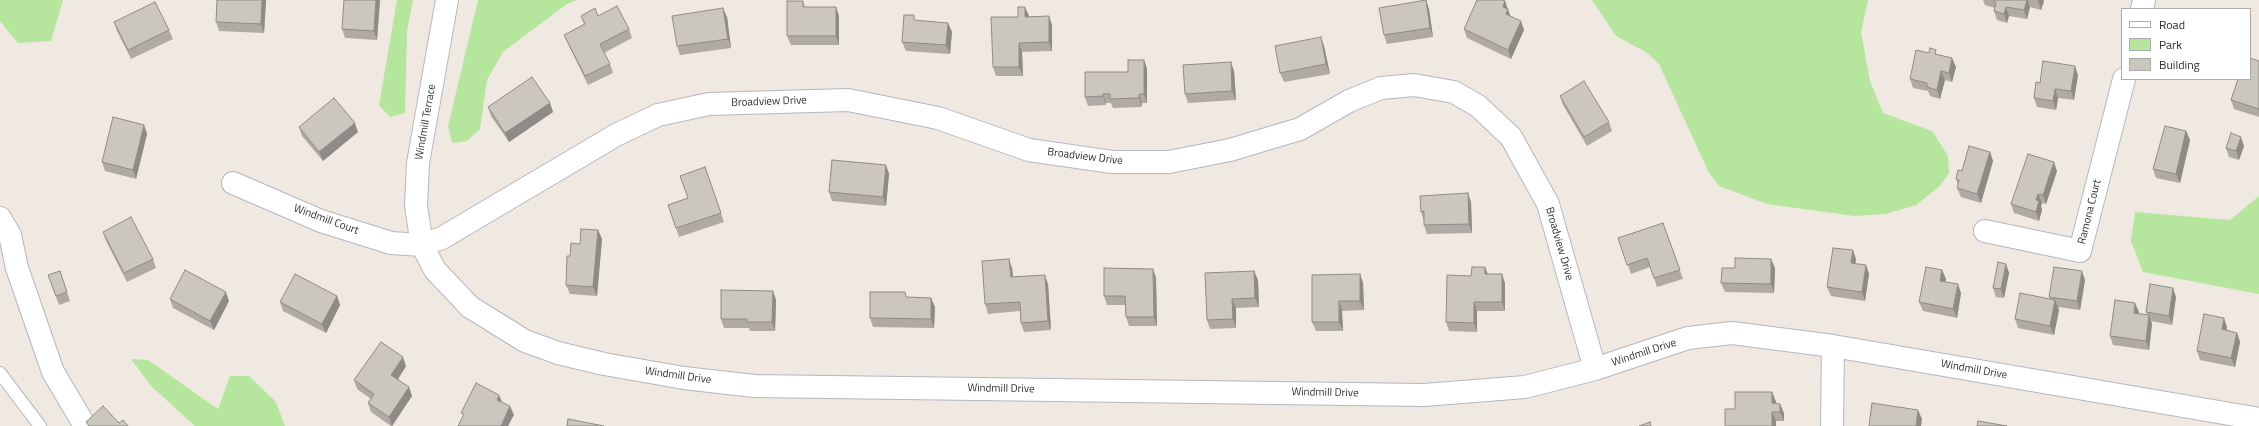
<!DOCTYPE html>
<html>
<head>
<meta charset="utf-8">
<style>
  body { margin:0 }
  #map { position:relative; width:2259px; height:426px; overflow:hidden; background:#efe9e1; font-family:"Titillium Web",sans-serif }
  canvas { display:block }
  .legend { position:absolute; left:2121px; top:8px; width:130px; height:72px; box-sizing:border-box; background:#fff; border:1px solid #ababab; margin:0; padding:5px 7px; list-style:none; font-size:12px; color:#2e2e2e }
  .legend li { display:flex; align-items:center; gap:8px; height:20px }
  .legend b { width:20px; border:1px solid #ababab }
</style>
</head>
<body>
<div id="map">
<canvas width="2259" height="426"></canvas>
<ul class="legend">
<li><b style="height:5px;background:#fff"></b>Road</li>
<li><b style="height:11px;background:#b6e59e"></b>Park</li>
<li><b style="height:11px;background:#cbc7bf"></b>Building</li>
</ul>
</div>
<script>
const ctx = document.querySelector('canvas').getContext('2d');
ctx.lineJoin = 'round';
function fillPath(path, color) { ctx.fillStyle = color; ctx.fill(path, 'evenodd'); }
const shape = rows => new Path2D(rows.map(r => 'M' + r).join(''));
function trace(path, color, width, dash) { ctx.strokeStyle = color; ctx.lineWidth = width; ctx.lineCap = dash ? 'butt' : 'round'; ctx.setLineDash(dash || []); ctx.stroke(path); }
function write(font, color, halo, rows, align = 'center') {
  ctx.font = font + ' "Titillium Web",sans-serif'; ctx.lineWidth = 3.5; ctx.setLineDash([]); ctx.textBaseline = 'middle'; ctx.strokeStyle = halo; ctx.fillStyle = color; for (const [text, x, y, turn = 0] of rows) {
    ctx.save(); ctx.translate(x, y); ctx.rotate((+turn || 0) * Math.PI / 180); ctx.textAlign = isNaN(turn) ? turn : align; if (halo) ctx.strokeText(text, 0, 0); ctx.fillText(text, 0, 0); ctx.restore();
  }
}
fillPath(shape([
  [0,0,63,0,51,41,18,43,0,21],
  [397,0,413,0,407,31,405,113,390,117,379,105],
  [478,0,577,0,567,4,503,52,487,80,480,129,467,141,452,143,448,126],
  [1592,0,1868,0,1861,32,1870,81,1883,113,1932,131,1948,156,1949,173,1940,186,1916,205,1886,214,1854,216,1767,204,1719,186,1709,173,1659,64,1646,52,1616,36],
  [2259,196,2259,294,2143,272,2131,241,2135,212,2230,220],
  [131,359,148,360,218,409,230,376,249,376,276,402,285,426,195,426,151,386]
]), '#b6e59e');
const lane = shape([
  [0,373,40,426]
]);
const street = shape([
  [447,0,418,163,416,206,422,245,435,270,470,307,525,341,558,353,604,364,684,378,754,386,1424,395,1525,387,1595,369,1688,338,1732,333,1833,346,2259,419],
  [2142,9,2144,0],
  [233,183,321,221,391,243,422,245,442,238,616,135,658,115,709,104,848,100,938,118,1029,150,1112,162,1169,162,1230,150,1300,129,1349,101,1381,88,1414,85,1454,92,1478,106,1511,137,1548,204,1595,369],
  [0,218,10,235,17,268,53,372,85,426],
  [1985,231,2080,251,2124,79],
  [1832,426,1833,346]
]);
trace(lane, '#b4b7c1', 14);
trace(street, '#b4b7c1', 24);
trace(lane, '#fff', 12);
trace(street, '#fff', 22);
fillPath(shape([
  [380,0,377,40,345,38,342,29],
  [1426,0,1429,9,1433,37,1387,44,1384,35],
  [1983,0,2043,0,2044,1,2041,10,2030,7,2027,19,2009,16,2007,23,1997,20,1994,11,1995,8,1985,5],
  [266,1,264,33,219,31,216,22],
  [803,1,805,7,836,7,839,16,839,45,791,45,787,36],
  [1505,1,1510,16,1524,30,1511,59,1467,38,1464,29],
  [1025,7,1029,17,1049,16,1052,25,1052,51,1022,52,1023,76,996,76,993,67,1018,17],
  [581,16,598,16,629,29,632,38,604,53,610,64,613,73,588,85,568,44,564,35,584,24],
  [727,17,731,48,680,55,677,46],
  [114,22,169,30,173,39,131,59,117,31],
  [948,23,952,32,950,54,906,51,902,42],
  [1324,46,1330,74,1284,82,1280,73],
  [1938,55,1952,58,1956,67,1952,82,1945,80,1940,99,1930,96,1928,91,1913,88,1910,79],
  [1144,60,1147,69,1147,103,1142,103,1142,107,1113,108,1111,103,1106,103,1106,105,1088,106,1085,97,1128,72],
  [2259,61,2259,117,2234,109,2231,100],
  [1234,71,1236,100,1188,103,1185,94],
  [2078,75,2074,100,2058,98,2056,110,2037,107,2034,98,2040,83],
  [1560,96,1609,122,1612,131,1587,146,1563,105],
  [550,103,553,112,509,142,491,116,488,107],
  [144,125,147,134,136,179,105,171,102,162],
  [299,127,358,132,323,161,302,136],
  [2186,131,2190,140,2180,183,2156,178,2153,169],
  [2244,146,2239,160,2229,157,2226,148],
  [1990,152,1993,161,1981,203,1961,197,1957,188,1958,185,1956,179,1962,171],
  [886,165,889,174,886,206,832,201,829,192],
  [705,167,724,222,679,237,668,205,688,198],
  [2057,171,2046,204,2042,203,2041,206,2042,210,2039,221,2014,213,2011,204],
  [1471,202,1472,233,1427,234,1424,225,1424,221,1421,212],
  [1663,223,1683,279,1657,287,1650,267,1631,274,1618,238],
  [598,230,602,239,597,296,570,294,566,285,570,256,580,244],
  [103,232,153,259,156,268,127,282,106,241],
  [1856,259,1855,264,1866,265,1869,274,1865,301,1831,296,1827,287],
  [2006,264,2009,273,2004,298,1996,297,1993,288],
  [1485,267,1488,274,1505,283,1505,311,1477,311,1477,332,1449,331,1446,322,1471,276],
  [1012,268,1013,277,1048,284,1051,330,1024,332,1021,323,1020,311,988,314,985,304],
  [1735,268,1775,268,1774,293,1725,292,1721,283],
  [1153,269,1156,278,1157,326,1129,326,1126,317,1125,305,1107,305,1104,296],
  [1942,270,1946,279,1945,282,1961,293,1957,318,1923,311,1919,302],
  [60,271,70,301,59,305,48,275],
  [1254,271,1258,280,1259,307,1236,308,1236,328,1210,329,1207,320],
  [1360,274,1363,283,1364,310,1342,311,1343,331,1316,331,1312,322],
  [2085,280,2080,310,2058,307,2059,310,2054,335,2018,328,2015,319,2050,299,2049,297],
  [773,291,776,300,775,331,750,331,749,328,724,328,721,319],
  [337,296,340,305,326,333,283,311,280,302],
  [2176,297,2172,325,2151,321,2152,324,2149,350,2113,345,2110,336,2139,312,2138,314,2147,315,2146,312],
  [907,298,935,307,934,328,873,327,870,318],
  [170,299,229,301,214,330,173,308],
  [2227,327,2227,330,2237,333,2240,342,2235,367,2200,360,2197,351],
  [406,366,398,379,409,387,412,396,392,426,391,426,371,412,368,403,371,399,357,389,354,380],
  [1772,392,1776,402,1776,403,1784,413,1784,421,1776,421,1735,409]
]), '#afaba4');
fillPath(shape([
  [262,0,266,0,266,1,264,33,261,24],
  [376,0,380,0,377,40,374,31],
  [1426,0,1429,9,1433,37,1430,28],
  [2027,0,2028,0,2030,7,2027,19,2024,10],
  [2038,0,2043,0,2044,1,2041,10,2038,1],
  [1505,1,1511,18,1509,23,1503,7],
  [836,7,839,16,839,45,836,36],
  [1025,7,1029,16,1029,26,1025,17],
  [2006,7,2009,16,2007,23,2004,14],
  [723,8,727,17,731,48,728,39],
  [1049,16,1052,25,1052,51,1049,42],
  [1521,21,1524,30,1511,59,1508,50],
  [948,23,952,32,950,54,946,45],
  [1321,37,1324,46,1330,74,1326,64],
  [1019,43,1022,52,1023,76,1019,67],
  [1952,58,1956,67,1952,82,1949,73],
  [1144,60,1147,69,1147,103,1144,94],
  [1231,62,1234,71,1236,100,1232,91],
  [2075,66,2078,75,2074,100,2071,91],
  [1941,71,1945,80,1940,99,1937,90],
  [2055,89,2058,98,2056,110,2053,101],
  [1103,94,1106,103,1106,105,1103,96],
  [1139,94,1142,103,1142,107,1139,98],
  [550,103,553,112,509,142,505,133],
  [355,123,358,132,323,161,319,152],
  [144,125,147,134,136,179,133,170],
  [2186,131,2190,140,2180,183,2176,174],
  [2241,137,2244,146,2239,160,2236,151],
  [1990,152,1993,161,1981,203,1977,194],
  [2054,162,2057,171,2046,204,2043,195],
  [886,165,889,174,886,206,883,197],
  [1468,193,1471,202,1472,233,1469,224],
  [2038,194,2042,203,2041,206,2042,210,2039,221,2036,212,2036,200],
  [598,230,602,239,597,296,593,287],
  [1853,250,1856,259,1854,272,1851,263],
  [1009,259,1012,268,1014,286,1011,277],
  [1771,259,1775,268,1774,293,1771,284],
  [2006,264,2009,273,2004,298,2001,289],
  [1866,265,1869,274,1865,301,1862,292],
  [1485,267,1488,276,1485,274],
  [1153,269,1156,278,1157,326,1154,317],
  [1942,270,1946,279,1944,290,1940,281],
  [1254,271,1258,280,1259,307,1255,298],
  [2082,271,2085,280,2080,310,2077,301],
  [1360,274,1363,283,1364,310,1360,301],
  [1502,274,1505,283,1505,311,1502,302],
  [1045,275,1048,284,1051,330,1048,321],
  [1958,284,1961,293,1957,318,1953,309],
  [2173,288,2176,297,2172,325,2169,316],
  [773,291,776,300,775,331,772,322],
  [226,292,229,301,214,330,210,321],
  [337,296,340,305,326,333,322,324],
  [931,298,935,307,934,328,931,319],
  [1232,299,1236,308,1236,328,1233,319],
  [2055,300,2059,310,2054,335,2050,326],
  [1339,301,1342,311,1343,331,1339,322],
  [1474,302,1477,311,1477,332,1474,323],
  [2135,303,2139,312,2137,322,2134,313],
  [2149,315,2152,324,2149,350,2146,341],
  [2224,318,2227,327,2225,338,2222,329],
  [2237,333,2240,342,2235,367,2231,358],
  [403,357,406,366,395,384,391,375],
  [409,387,412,396,392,426,389,417],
  [1772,392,1776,402,1775,412,1772,403],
  [499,395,503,404,497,400],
  [1780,404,1784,413,1784,421,1780,412],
  [510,406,514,415,508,426,501,426],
  [1918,410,1922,419,1921,426,1916,426],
  [1772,412,1776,421,1776,426,1772,426]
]), '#8e8b86');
const building = shape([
  [217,0,262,0,261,24,216,22,217,0],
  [344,0,376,0,374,31,342,29,344,0],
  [1426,0,1430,28,1384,35,1379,8,1426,0],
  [1477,0,1502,0,1505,1,1503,7,1508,9,1506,14,1521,21,1508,50,1464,29,1477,0],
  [1994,0,2027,0,2024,10,2006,7,2004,14,1994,11,1996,3,1994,2,1994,0],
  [787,1,803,1,803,7,836,7,836,36,787,36,787,1],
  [155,2,169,30,128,50,114,22,155,2],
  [617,6,629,29,600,44,610,64,585,76,564,35,585,24,581,16,595,8,598,16,617,6],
  [1018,7,1025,7,1025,17,1049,16,1049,42,1019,43,1019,67,993,67,991,17,1018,17,1018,7],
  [723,8,728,39,677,46,672,16,723,8],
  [904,15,914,15,914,20,948,23,946,45,902,42,904,15],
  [1321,37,1326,64,1280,73,1275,46,1321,37],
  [1930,48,1936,50,1935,54,1952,58,1949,73,1941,71,1937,90,1927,87,1927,83,1910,79,1916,50,1929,53,1930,48],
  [2250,58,2259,61,2259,109,2231,100,2238,79,2250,79,2250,58],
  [1128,60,1144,60,1144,94,1139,94,1139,98,1110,99,1110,94,1103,94,1103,96,1085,97,1085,72,1128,72,1128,60],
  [2043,61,2075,66,2071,91,2055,89,2053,101,2034,98,2036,82,2040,83,2043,61],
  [1231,62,1232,91,1185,94,1183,65,1231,62],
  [532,77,550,103,505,133,488,107,532,77],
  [1584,81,1609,122,1584,137,1560,96,1584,81],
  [334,98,355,123,319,152,299,127,334,98],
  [113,117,144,125,133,170,102,162,113,117],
  [2165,126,2186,131,2176,174,2153,169,2165,126],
  [2231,133,2241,137,2236,151,2226,148,2231,133],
  [1969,146,1990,152,1977,194,1957,188,1959,180,1956,179,1958,170,1962,171,1969,146],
  [2028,154,2054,162,2043,195,2038,194,2036,200,2039,201,2036,212,2011,204,2028,154],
  [832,160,886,165,883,197,829,192,832,160],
  [705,167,721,213,676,228,668,205,688,198,680,176,705,167],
  [1468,193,1469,224,1424,225,1424,211,1421,212,1420,196,1468,193],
  [131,217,153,259,124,273,103,232,131,217],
  [1663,223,1680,270,1654,278,1647,258,1627,265,1618,238,1663,223],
  [581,229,598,230,593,287,566,285,567,256,570,256,571,243,580,244,581,229],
  [1833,248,1853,250,1851,263,1866,265,1862,292,1827,287,1833,248],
  [1735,258,1771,259,1771,284,1721,283,1722,268,1735,268,1735,258],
  [1009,259,1011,277,1045,275,1048,321,1021,323,1020,302,985,304,982,261,1009,259],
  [1998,262,2006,264,2001,289,1993,288,1998,262],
  [1472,267,1485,267,1485,274,1502,274,1502,302,1474,302,1474,323,1446,322,1447,275,1471,276,1472,267],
  [1926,267,1942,270,1940,281,1958,284,1953,309,1919,302,1926,267],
  [2054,267,2082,271,2077,301,2049,297,2054,267],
  [1104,268,1153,269,1154,317,1126,317,1125,296,1104,296,1104,268],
  [185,270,226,292,210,321,170,299,185,270],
  [60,271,67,292,56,296,48,275,60,271],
  [1254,271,1255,298,1232,299,1233,319,1207,320,1205,273,1254,271],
  [295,274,337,296,322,324,280,302,295,274],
  [1360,274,1360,301,1339,301,1339,322,1312,322,1312,275,1360,274],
  [2150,284,2173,288,2169,316,2146,312,2150,284],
  [721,290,773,291,772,322,747,322,747,319,721,319,721,290],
  [870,292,905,292,906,297,931,298,931,319,870,318,870,292],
  [2020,293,2055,300,2050,326,2015,319,2020,293],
  [2115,300,2135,303,2134,313,2149,315,2146,341,2110,336,2115,300],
  [2204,314,2224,318,2222,329,2237,333,2231,358,2197,351,2204,314],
  [381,342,403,357,391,375,409,387,389,417,368,403,374,394,354,380,381,342],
  [476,383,499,395,497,400,510,406,501,426,458,426,464,414,461,413,476,383],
  [1735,392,1772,392,1772,403,1780,404,1780,412,1772,412,1772,426,1725,426,1725,409,1735,409,1735,392],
  [1872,403,1918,410,1916,426,1869,426,1872,403],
  [103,406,119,423,123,420,128,426,89,426,86,422,103,406],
  [568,419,604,426,567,426,568,419],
  [1978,421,2007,426,1977,426,1978,421],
  [1650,422,1651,426,1639,426,1650,422]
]);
fillPath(building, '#cbc7bf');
trace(building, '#8e8b86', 1);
write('11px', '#2e2e2e', '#fff', [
  ["Broadview Drive",769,102,-2],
  ["Windmill Terrace",426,122,-80],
  ["Broadview Drive",1085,157,7],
  ["Ramona Court",2090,212,-76],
  ["Windmill Court",326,220,20],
  ["Broadview Drive",1559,244,74],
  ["Windmill Drive",1644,353,-18],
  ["Windmill Drive",1974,370,10],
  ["Windmill Drive",678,376,8],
  ["Windmill Drive",1001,389,1],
  ["Windmill Drive",1325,393,1]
]);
</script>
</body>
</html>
